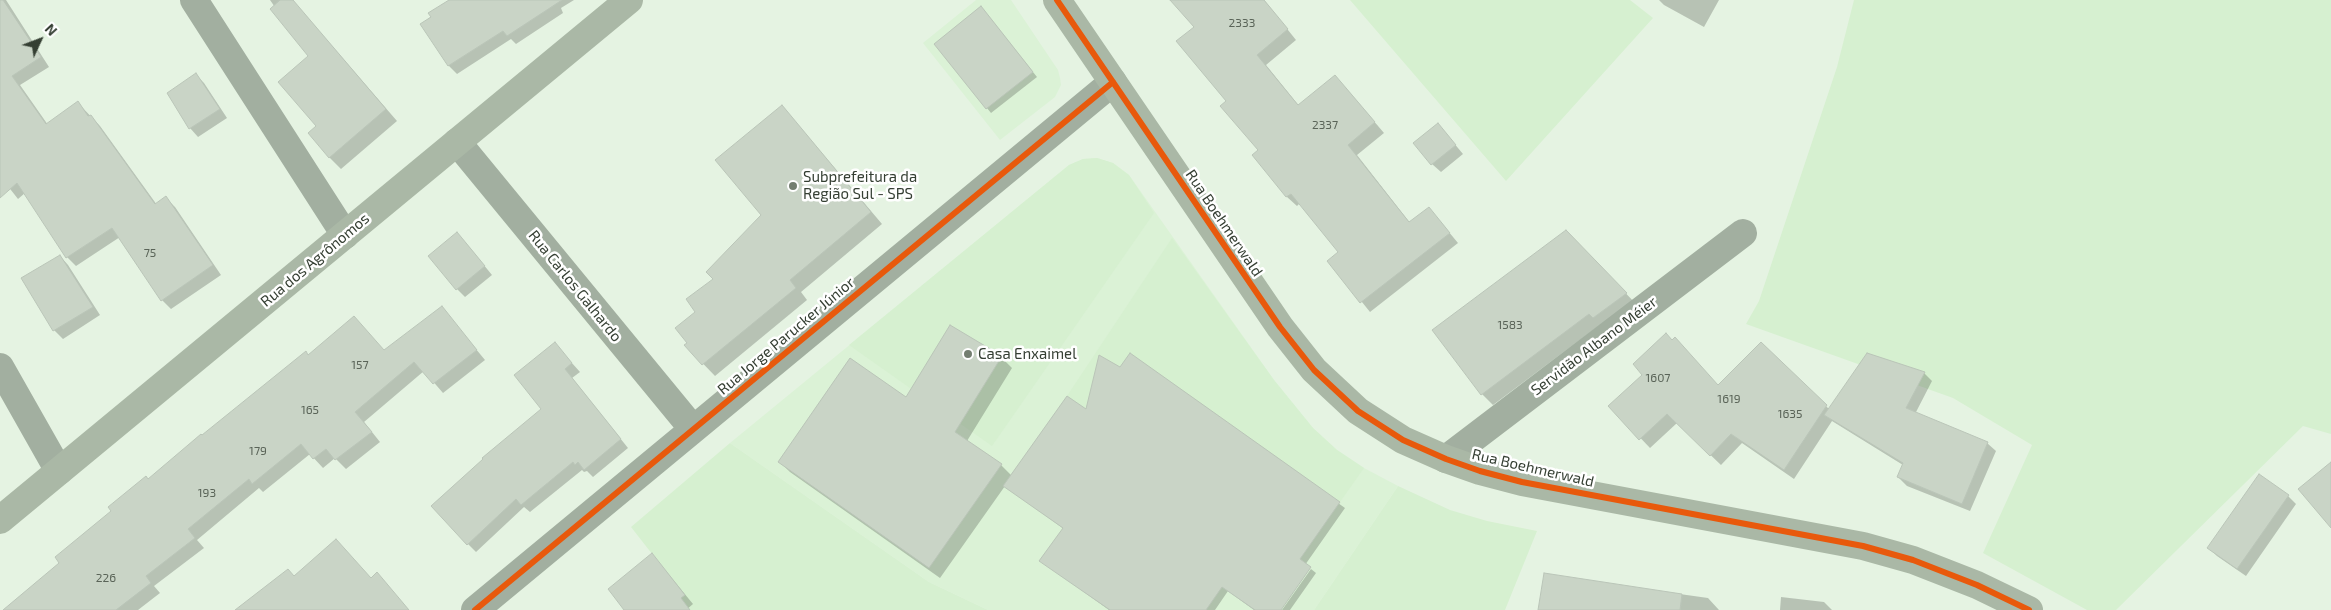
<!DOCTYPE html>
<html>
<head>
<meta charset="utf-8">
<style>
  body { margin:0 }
  #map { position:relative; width:2331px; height:610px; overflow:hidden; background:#e5f3e2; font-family:"Exo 2",sans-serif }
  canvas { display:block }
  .north { position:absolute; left:15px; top:15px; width:50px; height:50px; -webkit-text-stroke:4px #fff; paint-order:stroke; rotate:47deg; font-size:14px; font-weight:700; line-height:20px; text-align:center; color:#353f33 }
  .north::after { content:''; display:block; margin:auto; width:18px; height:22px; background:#353f33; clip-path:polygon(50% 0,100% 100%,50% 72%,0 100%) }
</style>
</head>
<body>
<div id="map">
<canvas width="2331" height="610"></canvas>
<div class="north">N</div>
</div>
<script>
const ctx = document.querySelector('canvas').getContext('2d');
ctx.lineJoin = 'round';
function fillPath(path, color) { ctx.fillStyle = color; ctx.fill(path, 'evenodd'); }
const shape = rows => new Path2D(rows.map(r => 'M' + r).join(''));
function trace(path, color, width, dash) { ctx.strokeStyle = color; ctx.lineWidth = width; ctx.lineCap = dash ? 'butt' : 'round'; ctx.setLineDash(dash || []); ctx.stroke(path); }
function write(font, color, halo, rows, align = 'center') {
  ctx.font = font + ' "Exo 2",sans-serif'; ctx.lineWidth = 5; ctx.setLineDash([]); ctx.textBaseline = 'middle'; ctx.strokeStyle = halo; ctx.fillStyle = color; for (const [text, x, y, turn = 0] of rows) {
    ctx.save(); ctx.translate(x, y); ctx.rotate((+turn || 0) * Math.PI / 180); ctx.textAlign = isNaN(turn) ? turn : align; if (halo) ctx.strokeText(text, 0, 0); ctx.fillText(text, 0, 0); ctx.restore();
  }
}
fillPath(shape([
  [976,0,1011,0,1058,70,1060,78,1061,85,1055,97,1000,140,923,43],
  [1097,158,1113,163,1129,175,1274,380,1313,428,1337,450,1364,468,1398,486,1314,610,988,610,929,582,730,443,1069,165,1083,159]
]), '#dbf2d6');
fillPath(shape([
  [1350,0,1630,0,1653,18,1506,181],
  [1854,0,2331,0,2331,434,2303,426,2116,610,2087,610,1983,553,2032,445,1953,398,1746,324,1759,301,1837,67],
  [1097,158,1113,163,1129,175,1154,213,992,446,849,345,1069,165,1083,159],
  [1172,238,1274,380,1313,428,1337,450,1364,468,1340,502,1130,353,1090,411,1067,396],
  [730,443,929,582,988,610,622,610,667,573,631,527],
  [1398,486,1450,510,1487,521,1537,531,1505,610,1314,610]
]), '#d6f0d0');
fillPath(shape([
  [0,0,6,0,49,67,20,85,48,125,78,103,100,126,157,205,166,198,175,207,221,275,171,309,162,300,120,237,76,266,67,257,25,193,18,199,0,176],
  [270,0,292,0,397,121,341,169,329,157,318,126,309,56],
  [451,0,574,0,561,8,563,13,516,44,511,39,457,74,449,66,422,24],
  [1172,0,1264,0,1296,40,1266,65,1299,106,1344,86,1384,133,1357,155,1410,223,1429,208,1458,243,1370,312,1329,261,1340,252,1300,203,1297,206,1287,197,1253,155,1260,150,1228,101,1195,28],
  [1659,0,1719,0,1704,27,1664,5],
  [985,12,1037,77,991,113,935,44],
  [196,75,204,83,227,118,198,137,190,128],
  [782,106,882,224,801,292,807,300,715,376,686,346,689,344,697,312,715,280,763,215],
  [1438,124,1463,154,1441,172,1432,164],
  [465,242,492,275,465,297,457,289],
  [1577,242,1636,304,1601,324,1493,405,1482,394],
  [60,256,68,265,100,315,63,339,54,330,22,278],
  [442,308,485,360,443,393,424,371,364,422,380,442,346,469,335,458,323,468,310,454,263,492,259,488,197,540,204,548,154,586,160,593,138,610,6,610,61,563,148,481,309,356,385,352],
  [555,344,580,372,572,378,628,448,593,477,587,471,584,472,582,470,530,512,524,507,476,552,468,544,543,409],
  [1761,344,1830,410,1924,373,1932,381,1915,414,1987,443,1996,451,1970,511,1907,486,1898,477,1903,465,1832,421,1794,479,1742,443,1721,465,1677,423,1650,448,1610,406,1718,386],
  [1130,355,1345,508,1305,565,1279,610,1254,610,1228,591,1215,610,1109,610,1041,561,1064,529,1005,486,940,578,790,472,779,461,906,399,1001,357,1012,368,967,441,1001,465,1012,476,1087,411],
  [2288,496,2296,504,2246,576,2217,556,2209,548],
  [660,564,693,604,686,610,626,610],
  [1311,569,1316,573,1290,610,1282,610],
  [1545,575,1708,598,1719,610,1540,610],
  [1781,597,1824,602,1832,610,1780,610]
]), '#0003');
const building = shape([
  [0,0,3,0,41,57,12,76,46,124,78,101,88,116,91,115,155,204,166,196,213,265,161,301,112,228,66,258,17,183,0,198,0,0],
  [280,0,293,0,386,109,329,158,308,133,316,126,278,82,308,56,270,9,280,0],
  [449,0,562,0,507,36,503,31,448,66,420,24,431,17,428,13,449,0],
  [1170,0,1264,0,1288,29,1257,55,1298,105,1335,75,1375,122,1348,145,1409,222,1429,207,1450,233,1360,303,1327,261,1338,252,1291,194,1286,197,1252,155,1258,150,1220,106,1226,101,1176,41,1194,27,1170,0],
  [981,6,1033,72,986,109,934,44,981,6],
  [196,73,220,109,189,129,167,93,196,73],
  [782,105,871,212,790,280,796,288,702,365,684,345,687,343,675,328,695,312,686,299,713,279,706,272,761,215,715,160,782,105],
  [1438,123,1456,145,1431,165,1413,143,1438,123],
  [1566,230,1627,293,1593,318,1589,314,1481,395,1432,330,1566,230],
  [457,232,485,266,456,290,428,256,457,232],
  [60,255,93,307,53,331,21,278,60,255],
  [442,306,477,350,433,384,414,362,355,412,372,432,335,460,326,449,313,459,301,444,252,484,249,479,188,529,195,538,146,576,151,583,116,610,3,610,59,563,55,557,111,511,108,507,146,476,148,479,201,434,202,435,306,351,308,355,354,316,384,350,442,306],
  [950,325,1002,356,955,432,1002,464,929,568,778,462,850,358,906,397,950,325],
  [1666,333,1672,340,1675,337,1718,385,1761,342,1827,405,1784,470,1731,434,1710,456,1667,414,1639,440,1608,406,1642,375,1633,364,1666,333],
  [555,342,572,363,565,369,621,439,584,470,578,462,575,465,573,462,521,505,516,499,467,545,431,506,483,459,482,458,541,409,514,375,555,342],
  [1130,353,1340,502,1300,559,1311,567,1281,610,1255,610,1222,587,1206,610,1110,610,1039,561,1063,528,1003,486,1067,396,1086,409,1099,355,1120,367,1130,353],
  [1867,353,1925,372,1906,408,1988,442,1962,504,1897,477,1903,463,1824,415,1867,353],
  [2331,462,2331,528,2298,489,2331,462],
  [2259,474,2289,495,2237,569,2207,548,2259,474],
  [336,539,371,578,377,572,409,610,235,610,288,569,294,576,336,539],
  [652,553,685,595,681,598,690,610,624,610,608,589,652,553],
  [1544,573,1682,594,1680,610,1538,610,1544,573]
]);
fillPath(building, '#c9d4c6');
trace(building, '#bac5b8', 1);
trace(shape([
  [194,0,345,235],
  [457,142,693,429],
  [0,367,59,471],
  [1446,459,1743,233],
  [475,610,1113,82]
]), '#a2afa0', 28);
trace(shape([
  [1057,0,1280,327,1314,370,1358,411,1403,440,1446,459,1480,471,1522,482,1863,546,1913,560,1977,585,2029,610],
  [0,520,629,0]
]), '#aab8a6', 28);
trace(shape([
  [1057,0,1280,327,1314,370,1358,411,1403,440,1446,459,1480,471,1522,482,1863,546,1913,560,1977,585,2029,610],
  [475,610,1113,82]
]), '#e8590c', 6);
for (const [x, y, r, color] of [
  [793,186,5,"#737e70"],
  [968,354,5,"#737e70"]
]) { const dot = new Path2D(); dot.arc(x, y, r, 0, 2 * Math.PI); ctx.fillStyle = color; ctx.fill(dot); trace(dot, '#fff', 2); }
write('12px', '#5a6458', null, [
  ["2333",1242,23],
  ["2337",1325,125],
  ["75",150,253],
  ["1583",1510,325],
  ["157",360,365],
  ["1607",1658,378],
  ["1619",1729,399],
  ["165",310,410],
  ["1635",1790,414],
  ["179",258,451],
  ["193",207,493],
  ["226",106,578]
]);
write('15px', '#353f33', '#fff', [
  ["Subprefeitura da",803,177],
  ["Região Sul - SPS",803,194],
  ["Casa Enxaimel",978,354]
], 'left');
write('15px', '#353f33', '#fff', [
  ["Rua Boehmerwald",1224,223,56],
  ["Rua dos Agrônomos",315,260,-40],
  ["Rua Carlos Galhardo",575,286,51],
  ["Rua Jorge Parucker Júnior",786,336,-40],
  ["Servidão Albano Méier",1594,346,-37],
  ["Rua Boehmerwald",1533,468,13]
]);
</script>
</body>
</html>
